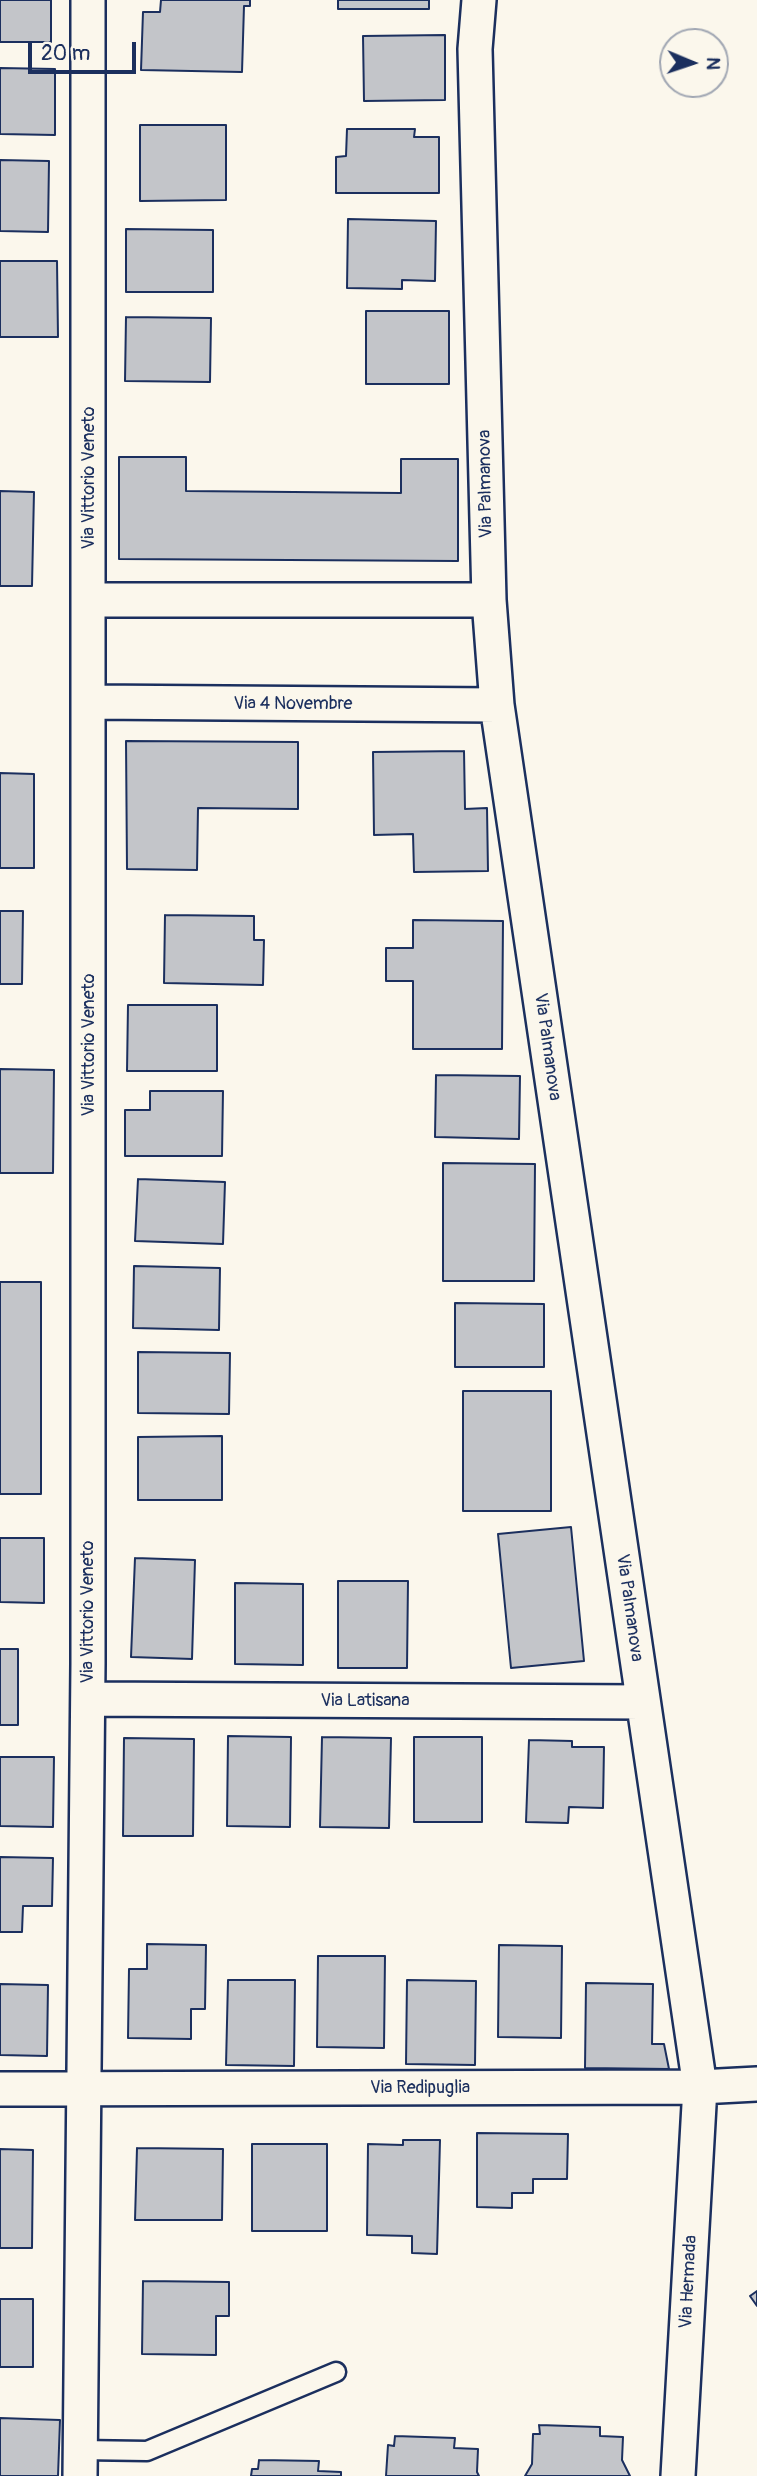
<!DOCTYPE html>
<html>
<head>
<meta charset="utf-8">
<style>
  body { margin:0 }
  #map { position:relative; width:757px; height:2476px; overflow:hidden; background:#fbf7ec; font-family:Pangolin,sans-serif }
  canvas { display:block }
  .north { position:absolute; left:659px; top:28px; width:70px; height:70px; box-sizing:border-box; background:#fbf7ec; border:2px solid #a1a7b3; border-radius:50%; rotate:92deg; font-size:19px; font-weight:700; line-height:28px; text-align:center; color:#1b2f5e }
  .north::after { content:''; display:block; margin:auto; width:24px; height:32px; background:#1b2f5e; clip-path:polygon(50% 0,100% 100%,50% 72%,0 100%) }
  .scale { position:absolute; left:28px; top:42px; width:108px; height:32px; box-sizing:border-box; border:4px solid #1b2f5e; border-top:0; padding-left:9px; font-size:21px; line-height:24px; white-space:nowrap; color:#1b2f5e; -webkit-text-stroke:5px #fbf7ec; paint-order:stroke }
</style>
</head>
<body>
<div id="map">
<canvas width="757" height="2476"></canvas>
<div class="north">N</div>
<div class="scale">20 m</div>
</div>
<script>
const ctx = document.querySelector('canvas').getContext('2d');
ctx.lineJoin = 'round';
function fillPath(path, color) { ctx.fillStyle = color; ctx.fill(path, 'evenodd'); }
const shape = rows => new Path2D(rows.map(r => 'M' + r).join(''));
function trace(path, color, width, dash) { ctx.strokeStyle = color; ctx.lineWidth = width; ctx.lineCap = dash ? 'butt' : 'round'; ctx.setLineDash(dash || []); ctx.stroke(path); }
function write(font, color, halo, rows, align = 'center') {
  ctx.font = font + ' Pangolin,sans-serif'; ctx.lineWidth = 5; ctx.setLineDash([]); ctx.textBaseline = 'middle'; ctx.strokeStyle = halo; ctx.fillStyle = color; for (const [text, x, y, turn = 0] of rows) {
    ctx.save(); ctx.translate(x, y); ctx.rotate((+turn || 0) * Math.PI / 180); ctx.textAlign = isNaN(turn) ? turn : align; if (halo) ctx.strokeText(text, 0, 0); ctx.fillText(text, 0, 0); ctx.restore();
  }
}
const building = shape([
  [0,0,51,0,51,42,0,42,0,0],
  [161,0,250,0,250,6,244,6,242,72,141,70,143,12,160,12,161,0],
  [338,0,429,0,429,9,338,9,338,0],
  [445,35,445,100,364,101,363,36,445,35],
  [0,68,55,69,55,135,0,134,0,68],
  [140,125,226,125,226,200,140,201,140,125],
  [347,129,415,129,414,137,439,137,439,193,336,193,336,157,346,156,347,129],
  [0,160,49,161,48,232,0,231,0,160],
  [348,219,436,221,435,281,402,280,402,289,347,288,348,219],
  [126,229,213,230,213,292,126,292,126,229],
  [0,261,57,261,58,337,0,337,0,261],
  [366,311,449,311,449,384,366,384,366,311],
  [126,317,211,318,210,382,125,381,126,317],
  [119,457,186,457,186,491,401,493,401,459,458,459,458,561,119,559,119,457],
  [0,491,34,492,32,586,0,586,0,491],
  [126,741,298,742,298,809,198,808,197,870,127,869,126,741],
  [464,751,465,809,487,808,488,871,414,872,413,834,374,835,373,752,464,751],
  [0,773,34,774,34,868,0,868,0,773],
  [0,911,23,911,22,984,0,984,0,911],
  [165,915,254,916,254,940,264,940,263,985,164,983,165,915],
  [413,920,503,921,502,1049,413,1049,413,981,386,981,386,948,413,948,413,920],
  [128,1005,217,1005,217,1071,127,1071,128,1005],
  [0,1069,54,1070,53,1173,0,1173,0,1069],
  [436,1075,520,1076,519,1139,435,1137,436,1075],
  [150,1091,223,1091,222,1156,125,1156,125,1110,150,1110,150,1091],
  [443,1163,535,1164,534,1281,443,1281,443,1163],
  [138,1179,225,1182,223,1244,135,1241,138,1179],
  [134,1266,220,1268,219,1330,133,1328,134,1266],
  [0,1282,41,1282,41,1494,0,1494,0,1282],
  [455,1303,544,1304,544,1367,455,1367,455,1303],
  [138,1352,230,1353,229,1414,138,1413,138,1352],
  [463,1391,551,1391,551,1511,463,1511,463,1391],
  [222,1436,222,1500,138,1500,138,1437,222,1436],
  [571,1527,584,1661,511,1668,498,1534,571,1527],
  [0,1538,44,1538,44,1603,0,1602,0,1538],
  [135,1558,195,1560,192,1659,131,1657,135,1558],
  [338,1581,408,1581,407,1668,338,1668,338,1581],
  [235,1583,303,1584,303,1665,235,1664,235,1583],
  [0,1649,18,1649,18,1725,0,1725,0,1649],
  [228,1736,291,1737,290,1827,227,1826,228,1736],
  [322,1737,391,1738,389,1828,320,1827,322,1737],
  [414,1737,482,1737,482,1822,414,1822,414,1737],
  [124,1738,194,1739,193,1836,123,1836,124,1738],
  [529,1740,572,1741,572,1747,604,1747,603,1808,569,1807,568,1823,526,1822,529,1740],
  [0,1757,54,1757,53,1827,0,1826,0,1757],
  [0,1857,53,1858,52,1906,23,1906,22,1932,0,1932,0,1857],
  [147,1944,206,1945,205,2009,191,2009,191,2039,128,2038,129,1969,147,1969,147,1944],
  [499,1945,562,1946,561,2038,498,2037,499,1945],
  [318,1956,385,1956,384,2048,317,2047,318,1956],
  [228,1980,295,1980,294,2066,226,2065,228,1980],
  [407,1980,476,1981,475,2065,406,2064,407,1980],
  [586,1983,653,1984,652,2044,664,2044,669,2069,585,2068,586,1983],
  [0,1984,48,1985,47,2056,0,2055,0,1984],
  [477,2133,568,2134,567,2179,533,2179,533,2193,512,2193,512,2208,477,2207,477,2133],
  [403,2140,440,2140,437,2254,412,2253,412,2236,367,2235,368,2144,403,2145,403,2140],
  [252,2144,327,2144,327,2231,252,2231,252,2144],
  [137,2148,223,2149,222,2220,135,2220,137,2148],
  [0,2149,33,2150,32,2248,0,2248,0,2149],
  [143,2281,229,2282,229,2316,216,2316,216,2355,142,2354,143,2281],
  [757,2291,757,2306,750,2296,757,2291],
  [0,2299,33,2299,33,2367,0,2367,0,2299],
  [0,2418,60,2420,58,2476,0,2476,0,2418],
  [539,2425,600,2427,600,2436,623,2437,622,2460,630,2476,525,2476,532,2464,533,2434,540,2434,539,2425],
  [395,2436,455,2438,454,2448,478,2449,477,2472,479,2476,386,2476,388,2445,394,2446,395,2436],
  [259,2460,319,2461,318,2471,341,2472,341,2476,251,2476,252,2469,258,2469,259,2460]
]);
fillPath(building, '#c3c5c9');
trace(building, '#1b2f5e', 2);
const lane = shape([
  [80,2450,147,2451,336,2372]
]);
const street = shape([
  [479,0,475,49,483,362,489,600,497,705,700,2087,678,2476],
  [90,600,489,600],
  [90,702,497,705],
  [88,1699,642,1702],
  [0,2089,700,2087,757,2084],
  [80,2476,88,1664,88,0]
]);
trace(lane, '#1b2f5e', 23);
trace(street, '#1b2f5e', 38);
trace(lane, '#fbf7ec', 18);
trace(street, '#fbf7ec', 33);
write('18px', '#1b2f5e', '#fbf7ec', [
  ["Via Vittorio Veneto",89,478,-90],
  ["Via Palmanova",486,484,-91],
  ["Via 4 Novembre",293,704],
  ["Via Vittorio Veneto",89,1045,-90],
  ["Via Palmanova",547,1047,82],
  ["Via Palmanova",629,1608,82],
  ["Via Vittorio Veneto",88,1612,-90],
  ["Via Latisana",365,1701],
  ["Via Redipuglia",420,2088],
  ["Via Hermada",689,2282,-87]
]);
</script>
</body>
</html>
